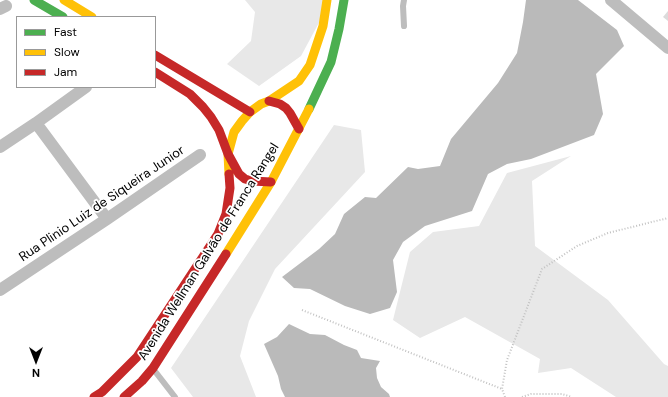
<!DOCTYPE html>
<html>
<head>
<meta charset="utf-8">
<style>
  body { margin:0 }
  #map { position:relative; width:668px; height:397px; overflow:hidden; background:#fff; font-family:"DM Sans",sans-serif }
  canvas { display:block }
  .legend { position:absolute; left:16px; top:16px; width:140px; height:72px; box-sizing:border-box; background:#fff; border:1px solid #999; margin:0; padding:5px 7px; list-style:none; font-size:12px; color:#000 }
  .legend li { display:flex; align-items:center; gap:8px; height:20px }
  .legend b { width:20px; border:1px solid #999 }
  .north { position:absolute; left:16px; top:341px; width:40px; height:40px; -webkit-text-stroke:3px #fff; paint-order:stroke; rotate:180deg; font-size:11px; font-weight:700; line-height:16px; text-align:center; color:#000 }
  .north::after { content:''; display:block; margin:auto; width:14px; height:18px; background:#000; clip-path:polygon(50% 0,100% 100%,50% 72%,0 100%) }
</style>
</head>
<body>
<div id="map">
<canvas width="668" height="397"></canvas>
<ul class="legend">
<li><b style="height:5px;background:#4caf50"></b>Fast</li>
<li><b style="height:5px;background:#ffc107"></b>Slow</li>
<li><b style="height:5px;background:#c62828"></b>Jam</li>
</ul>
<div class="north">N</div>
</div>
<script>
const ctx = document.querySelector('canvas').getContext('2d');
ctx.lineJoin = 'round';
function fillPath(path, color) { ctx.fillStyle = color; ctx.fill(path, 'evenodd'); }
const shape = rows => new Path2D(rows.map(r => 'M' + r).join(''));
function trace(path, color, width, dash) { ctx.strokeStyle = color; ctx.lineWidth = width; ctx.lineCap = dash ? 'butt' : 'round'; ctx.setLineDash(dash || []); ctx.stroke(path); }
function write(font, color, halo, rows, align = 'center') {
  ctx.font = font + ' "DM Sans",sans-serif'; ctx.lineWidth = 3.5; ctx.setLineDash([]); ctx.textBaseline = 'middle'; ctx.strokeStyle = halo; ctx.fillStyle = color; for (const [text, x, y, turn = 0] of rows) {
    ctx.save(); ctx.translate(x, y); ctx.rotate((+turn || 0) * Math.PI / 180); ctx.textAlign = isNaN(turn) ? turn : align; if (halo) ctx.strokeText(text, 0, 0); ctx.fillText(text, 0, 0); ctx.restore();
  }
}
fillPath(shape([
  [245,0,323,0,322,17,301,56,259,86,227,64,251,41,255,12],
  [334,125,361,130,365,172,275,269,249,321,240,356,256,397,193,397,171,368],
  [571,156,532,181,535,246,608,300,664,364,668,366,668,397,616,397,571,368,538,373,540,359,465,317,420,338,393,320,410,252,433,232,479,226,507,173]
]), '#e8e8e8');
fillPath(shape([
  [526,0,578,0,617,30,624,46,596,74,603,114,594,135,531,159,507,164,488,174,472,211,425,226,403,242,393,260,397,292,390,308,370,314,345,306,310,289,294,288,282,277,319,249,335,234,344,214,365,197,376,198,408,167,418,169,440,166,451,139,498,83,517,53,523,22],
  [289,324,310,334,325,335,344,345,357,350,361,358,380,361,376,368,377,378,381,387,389,394,390,397,285,397,281,389,278,376,264,344,277,337]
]), '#bababa');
fillPath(shape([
  [668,11,668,21,663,17]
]), '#dbdbdb');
trace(shape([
  [302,310,502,389],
  [505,397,502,389,507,360,542,269,577,246,608,233,668,218],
  [522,397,531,394,562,394,572,397]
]), '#c2c2c2', 2, [1, 2]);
trace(shape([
  [404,0,403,6,404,26],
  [154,370,175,397]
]), '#bdbdbd', 6);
trace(shape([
  [611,0,668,48],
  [0,9,6,6],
  [36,123,107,219],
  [0,147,36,123,86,87],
  [0,290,107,219,200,155]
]), '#bdbdbd', 12);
trace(shape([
  [34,0,63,17],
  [309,109,331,62,339,29,344,0]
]), '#4caf50', 9);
trace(shape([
  [64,0,92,17],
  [229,174,228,154,234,132,242,121,250,112,261,104,269,101,299,81,310,65,323,26,327,0],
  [226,254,271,182,309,109]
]), '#ffc107', 9);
trace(shape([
  [155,55,250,112],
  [155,72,190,94,203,107,211,117,219,130,228,154,239,174,245,179,252,181,271,182],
  [269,101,280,104,286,108,290,113,299,129],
  [94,397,102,392,137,357,218,234,226,214,230,188,229,174],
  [124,397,142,381,153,368,226,254]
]), '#c62828', 9);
write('13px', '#000', '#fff', [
  ["Rua Plinio Luiz de Siqueira Junior",102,204,-34],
  ["Avenida Wellman Galvão de Franca Rangel",209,252,-58]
]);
</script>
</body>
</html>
